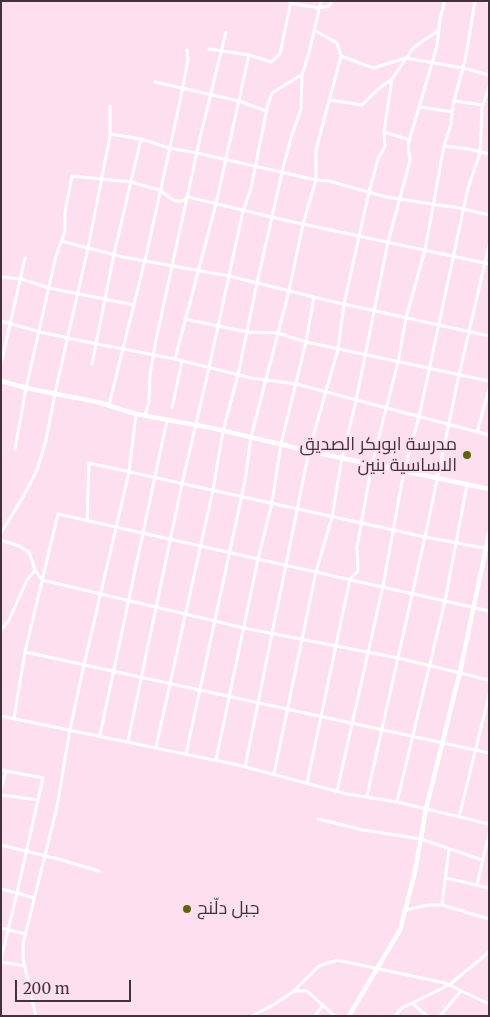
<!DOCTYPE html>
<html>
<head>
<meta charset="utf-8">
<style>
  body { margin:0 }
  #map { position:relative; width:490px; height:1017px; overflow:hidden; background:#fedfef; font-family:Merriweather,serif }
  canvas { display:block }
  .frame { position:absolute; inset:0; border:2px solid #41333b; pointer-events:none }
  .scale { position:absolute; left:15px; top:980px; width:116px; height:22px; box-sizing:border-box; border:2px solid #41333b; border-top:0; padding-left:6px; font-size:15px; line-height:18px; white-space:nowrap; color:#41333b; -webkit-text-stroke:4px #fedfef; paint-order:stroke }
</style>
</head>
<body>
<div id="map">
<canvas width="490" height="1017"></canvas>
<div class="frame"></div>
<div class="scale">200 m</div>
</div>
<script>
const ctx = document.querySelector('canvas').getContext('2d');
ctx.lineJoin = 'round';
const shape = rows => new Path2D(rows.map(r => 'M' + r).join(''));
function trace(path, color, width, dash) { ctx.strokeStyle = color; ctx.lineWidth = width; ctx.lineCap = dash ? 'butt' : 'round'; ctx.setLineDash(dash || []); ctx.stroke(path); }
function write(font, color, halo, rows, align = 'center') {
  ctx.font = font + ' Merriweather,Cairo,serif'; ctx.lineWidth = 4; ctx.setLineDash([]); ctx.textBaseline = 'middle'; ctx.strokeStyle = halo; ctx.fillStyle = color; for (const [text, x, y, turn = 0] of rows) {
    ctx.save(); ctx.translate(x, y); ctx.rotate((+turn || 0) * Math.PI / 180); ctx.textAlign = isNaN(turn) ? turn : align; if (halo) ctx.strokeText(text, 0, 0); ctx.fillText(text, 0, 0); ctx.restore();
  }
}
trace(shape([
  [485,1,489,2],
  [290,3,319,8,329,6,332,1],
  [314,30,337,43,341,56,373,68,406,58,463,68,489,75],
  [209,49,249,55,271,62,280,54,291,1],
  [155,82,239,101,266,111],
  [330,100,362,105,377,90,392,79,413,48,439,30],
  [454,101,483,105],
  [420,107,452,112],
  [384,132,410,140],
  [110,134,141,139,169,148,197,153,316,180,329,181,386,197,459,208,489,215],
  [444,146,468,149,489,154],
  [61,241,123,257,229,276,330,301,489,336],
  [1,277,21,279,49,288,134,305],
  [185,319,247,332,278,333,306,342,489,381],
  [1,321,40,332,82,341,175,359,251,378,296,384,489,435],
  [175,359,216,204,249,55],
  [1,364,25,258],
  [92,364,114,254,141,139],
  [109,405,147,252,179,106,188,60,187,50],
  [172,408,182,361],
  [145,415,149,402,150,374,156,340,200,138,226,32],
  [477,432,489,389],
  [15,449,26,388,56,256,65,231,65,212,72,176,131,182,159,190,175,201,182,201,188,197,284,220,489,264],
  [87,521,89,463,425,537,489,549],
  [1,533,23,497,37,470,46,440,55,393,88,248,110,136,110,106],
  [1,540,19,546,29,552,35,570,42,580,244,628,398,658,489,680],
  [1,630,9,620,27,580,35,570],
  [25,652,58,514,489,611],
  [1,716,238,765,347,794,397,802,489,824],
  [14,718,25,652,489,753],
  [100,735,167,420],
  [128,741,182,484,209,368,243,211,251,188,268,104,272,93,301,75],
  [156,747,213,490,223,431,238,375,257,283,284,164,291,138,301,109,302,75,309,53,321,1],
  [186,754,245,481,251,437,289,291,303,224,316,180,316,150,341,56],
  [216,760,258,559,272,503,281,444,306,342,314,297],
  [245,767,309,451,338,349,344,304,369,192,378,159,385,146,384,132,392,79],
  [1,770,6,771,1,789],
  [6,771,43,778,17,893,34,898],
  [274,774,316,572,332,517,342,458,356,401,388,242,410,161,408,145,437,46,440,19,445,1],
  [307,783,350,579,358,571,357,547,372,464,398,362,406,318,425,250,444,146,451,124,453,105,466,56,475,1],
  [337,791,383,586,404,471,419,417,468,188,480,153,482,108,489,87],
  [1,795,38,800],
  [367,796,425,537,459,375,489,245],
  [397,802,445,601,467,485],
  [459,817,489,695],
  [318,819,363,830,421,839,482,860],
  [1,845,58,859,99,871],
  [446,878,489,888],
  [477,885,489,834],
  [1,889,17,893,1,959],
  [442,905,449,849],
  [406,910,428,905,442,905,489,919],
  [1,928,25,934],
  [1,962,25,966],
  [294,991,319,966,337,960,445,983,489,1004],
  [413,1004,427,1016],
  [36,1016,23,959,23,944,57,807,70,729,84,665,129,472,136,414],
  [252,1016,275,1004,294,991,307,991,335,1016],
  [315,1016,323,1005],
  [395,1016,402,1008,449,985,489,952],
  [440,1016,461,991]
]), '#fff', 3);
trace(shape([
  [1,381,26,388,97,402,136,414,212,428,313,452,489,489],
  [349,1016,400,930,415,872,426,809,460,672,489,534]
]), '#fff', 4.5);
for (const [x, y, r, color] of [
  [467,455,5,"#5e6503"],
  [187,909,5,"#5e6503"]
]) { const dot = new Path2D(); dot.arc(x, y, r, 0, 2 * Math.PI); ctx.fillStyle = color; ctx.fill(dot); trace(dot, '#fedfef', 2); }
write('18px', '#41333b', '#fedfef', [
  ["مدرسة ابوبكر الصديق",457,445],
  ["الاساسية بنين",457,466],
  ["جبل دلّنج",197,909,"left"]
], 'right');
</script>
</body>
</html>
